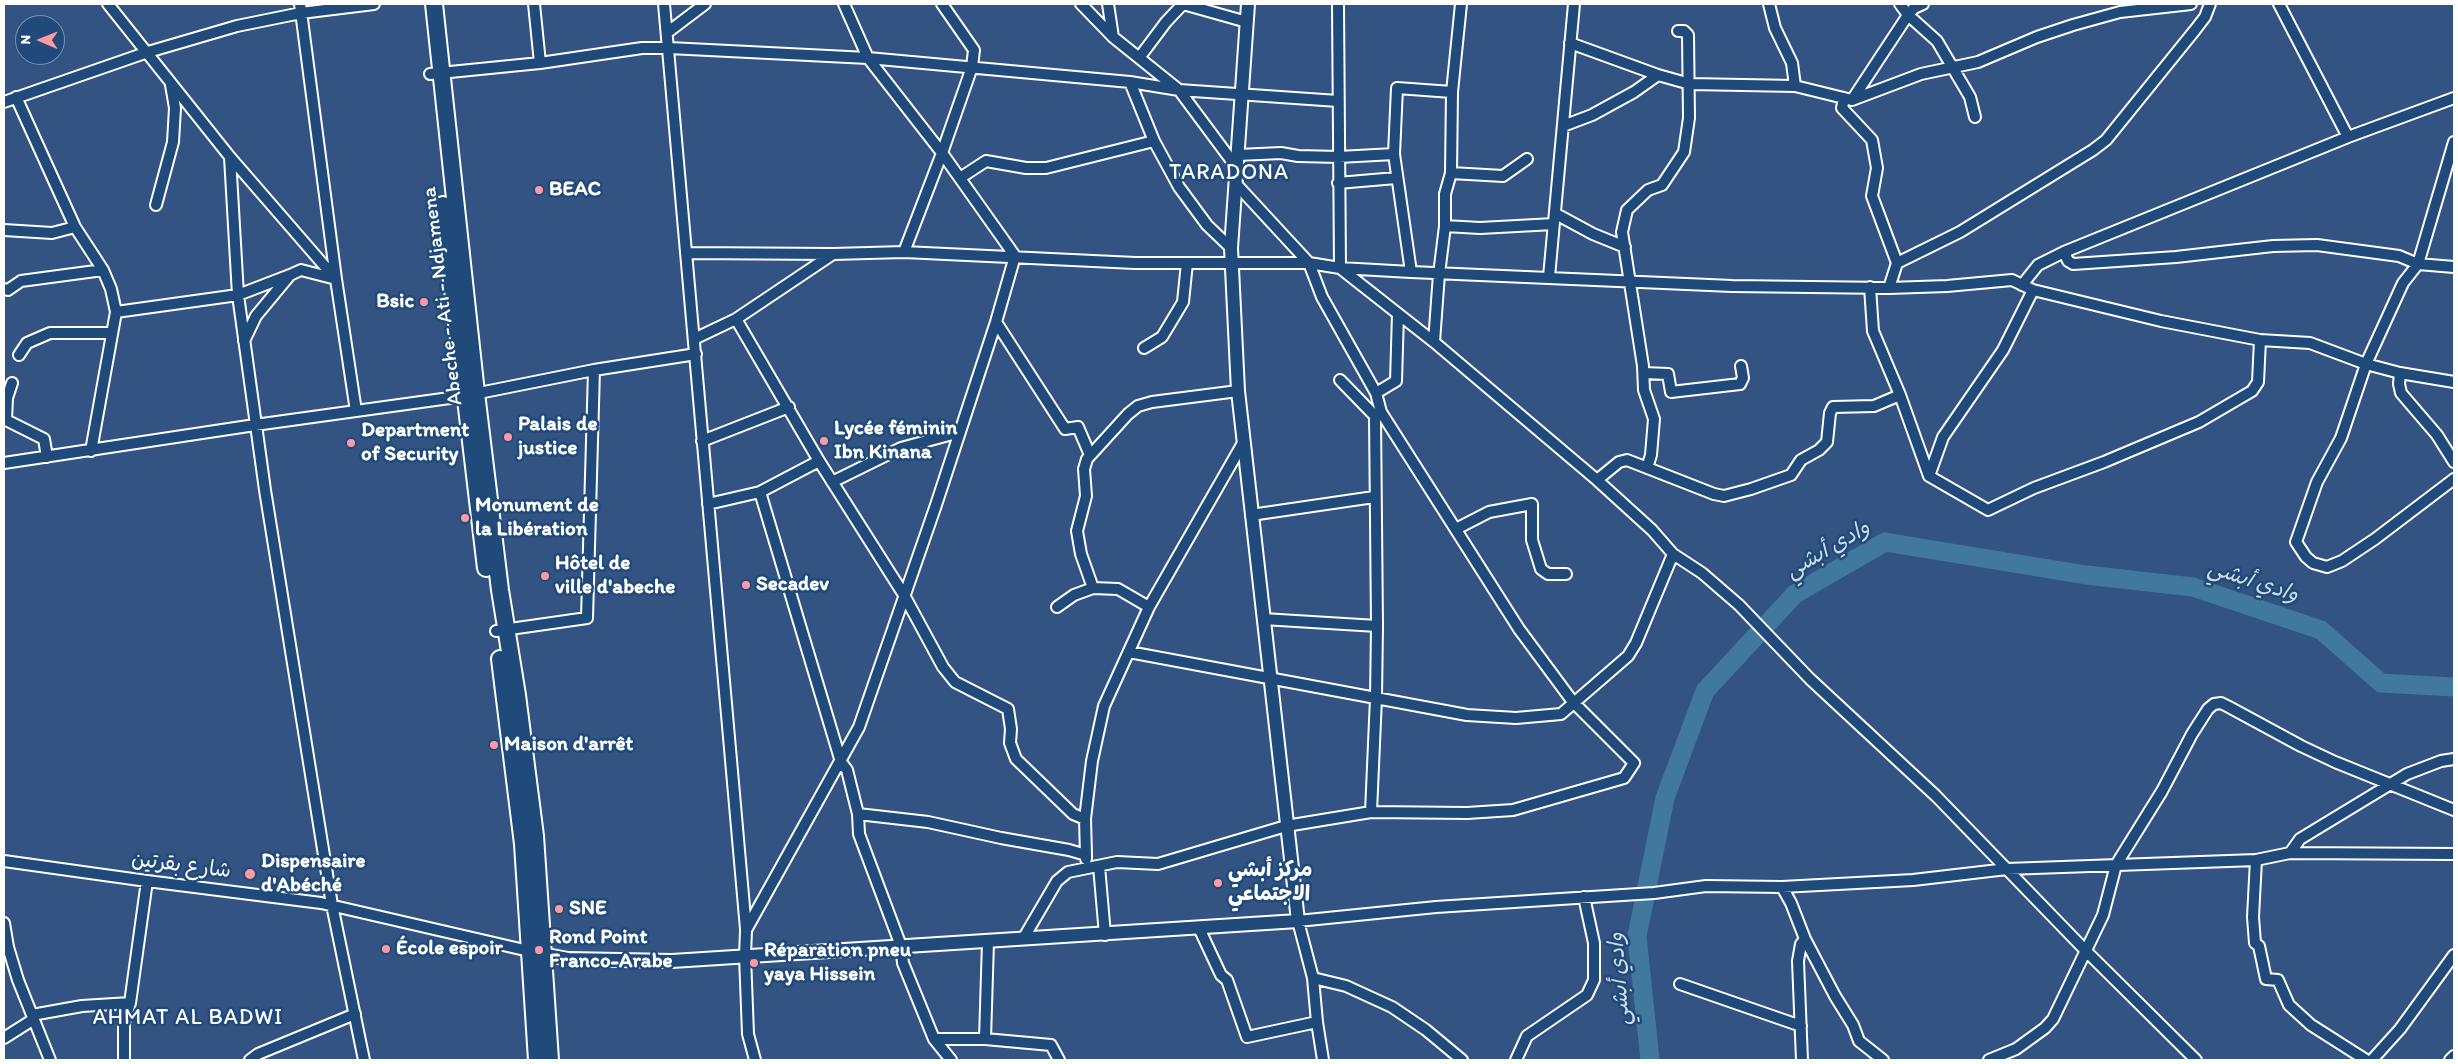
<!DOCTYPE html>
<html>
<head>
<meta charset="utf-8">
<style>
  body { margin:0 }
  #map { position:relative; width:2458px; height:1064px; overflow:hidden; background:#335482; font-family:Itim,sans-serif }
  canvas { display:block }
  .frame { position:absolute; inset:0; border:5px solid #fff; pointer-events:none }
  .north { position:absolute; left:15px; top:15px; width:50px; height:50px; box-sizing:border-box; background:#1f4a7a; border:1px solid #7992af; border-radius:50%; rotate:271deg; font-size:14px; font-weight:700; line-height:20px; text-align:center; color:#fff }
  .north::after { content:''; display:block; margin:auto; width:18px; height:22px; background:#ff9aa2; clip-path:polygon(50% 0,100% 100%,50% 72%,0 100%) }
</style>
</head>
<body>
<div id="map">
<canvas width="2458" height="1064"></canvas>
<div class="frame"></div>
<div class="north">N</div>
</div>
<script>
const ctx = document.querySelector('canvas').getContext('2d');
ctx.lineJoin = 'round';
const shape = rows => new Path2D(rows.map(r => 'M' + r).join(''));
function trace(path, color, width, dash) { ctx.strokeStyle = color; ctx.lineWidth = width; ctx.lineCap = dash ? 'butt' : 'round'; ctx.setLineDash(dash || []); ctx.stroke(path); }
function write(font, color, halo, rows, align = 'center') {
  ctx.font = font + ' Itim,"Playpen Sans Arabic",sans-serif'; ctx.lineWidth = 5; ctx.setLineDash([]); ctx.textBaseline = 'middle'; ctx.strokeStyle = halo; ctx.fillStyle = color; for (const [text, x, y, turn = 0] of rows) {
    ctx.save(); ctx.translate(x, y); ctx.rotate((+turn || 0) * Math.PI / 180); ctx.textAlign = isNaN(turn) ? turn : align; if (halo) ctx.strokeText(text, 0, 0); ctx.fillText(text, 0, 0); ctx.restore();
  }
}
trace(shape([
  [1650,1060,1637,936,1665,798,1705,691,1795,594,1885,542,2086,575,2193,587,2321,630,2381,683,2454,687]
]), '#41789e', 19);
const minor = shape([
  [108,4,230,157,335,278],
  [300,4,336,279,356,411],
  [534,4,540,63],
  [664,4,746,929],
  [1081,4,1113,37,1179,90,1237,168],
  [1108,4,1113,37],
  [1338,4,1340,268,1434,342,1597,480,1652,530,1673,554,1702,573,1739,605,1810,679,1936,796,2086,951,2196,1060],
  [1769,4,1775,28,1792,63,1795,86],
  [1900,4,1908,15,1937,41,1970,97,1975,117],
  [2279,4,2348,137],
  [668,32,705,4],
  [1570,43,1658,75,1690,84,1795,86,1852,100,1921,74,1978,62,2037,37,2073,25,2120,12,2191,4],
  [1139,58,1166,22,1183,4,1247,22],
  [430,74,540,63,642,48,669,48,868,58,1130,82,1179,90,1338,101],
  [1130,82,1154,141,1179,187,1207,225,1231,248],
  [16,97,75,227,103,270,111,289,116,312,91,451],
  [1844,98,1842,108,1872,140,1877,168,1872,196,1897,263,1889,288],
  [1852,100,1908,15,1914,8,1923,4],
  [4,102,148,52,237,26,301,13,374,4],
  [1563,126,1592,115,1634,92,1658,75],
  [2454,142,2418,264,2403,283,2366,364,2341,438,2317,482,2296,542,2306,557,2313,563,2327,567,2342,561,2375,539,2454,479],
  [1238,155,1281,153,1298,156,1339,157,1394,154],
  [230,157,238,295,265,490,332,905,364,1060],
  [1451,173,1503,176,1527,159],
  [960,178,986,161,1026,168,1046,168,1154,141],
  [1338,183,1396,178],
  [156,205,173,142,175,108,171,85],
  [1556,214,1593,234,1625,247],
  [1445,226,1480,228,1554,224],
  [4,230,52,233,75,227],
  [904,252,942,153,972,67,974,50,942,4],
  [2064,252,2068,261,2073,264,2176,257,2273,246,2317,245,2399,256,2418,264,2454,267],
  [686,253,833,254,904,252,1135,263,1309,263,1340,268,1411,272,1732,286,1889,288,1947,286,2012,280,2033,290,2161,321,2260,340,2310,343,2366,364,2400,373,2454,382],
  [1897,263,1960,232,2093,150,2106,140,2195,30,2205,17,2210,4],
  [1411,272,1394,154,1397,88,1452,92],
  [1549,277,1574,4],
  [2022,285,2038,265,2064,252,2348,137,2454,98],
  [1870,287,1873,331,1900,395,1929,476,1988,510,2034,488,2104,462,2199,422,2252,391,2258,382,2260,340],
  [4,289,8,290,21,281,103,270],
  [116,312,238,295,290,275],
  [736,319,819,461,904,595,943,667,955,682,1008,709,1011,729,1010,743,1016,759,1073,814,1085,819],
  [996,322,1065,429,1078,427,1090,455],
  [694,339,736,319,833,254],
  [244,341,256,316,290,275,301,270,336,279],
  [1434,342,1439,274,1445,226,1445,194,1451,173,1452,92,1461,4],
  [1144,348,1162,337,1183,302,1187,263],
  [19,355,27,343,50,333,111,333],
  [1644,373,1668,374,1671,392,1740,384,1743,378,1741,366],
  [2400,373,2399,384,2401,393,2437,435,2454,462],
  [1340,380,1375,416],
  [1376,393,1396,381,1398,314],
  [4,419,44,439,47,457],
  [6,420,7,398,12,383],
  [702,441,789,407],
  [4,463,255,425,464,396,594,370,696,354],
  [1647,468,1651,455,1654,419,1644,390,1643,366,1622,232,1627,210,1648,190,1662,185,1684,152,1689,118,1688,35,1684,31,1678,31],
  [1929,476,1943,437,2003,350,2033,290],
  [1597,480,1619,462,1627,460,1714,494,1724,496,1751,489,1791,475,1801,460,1819,450,1827,442,1830,413,1833,407,1874,406,1900,395],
  [832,482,901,448,960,432],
  [760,492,819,461],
  [708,504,760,492,841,762,847,770,858,814,859,834,901,946,903,963,934,1039,951,1060],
  [1251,515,1374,497],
  [1456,529,1489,512,1532,504,1532,540,1541,569,1548,574,1566,574],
  [1093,588,1081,554,1077,531,1086,496,1084,469,1087,459,1128,414,1138,406,1152,402,1238,391],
  [1057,607,1074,595,1093,588,1118,589,1149,607],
  [1263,619,1377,626],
  [496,631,587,618,594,370],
  [1129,652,1467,715,1516,718,1561,714,1628,656,1636,643,1673,554],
  [1371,812,1376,698,1377,626,1375,416,1381,412],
  [858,814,928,822,1001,838,1069,850,1086,855,1086,859],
  [2290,853,2300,839,2407,774,2441,761,2454,759],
  [1086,855,1085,819,1092,761,1104,706,1149,607,1243,443],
  [2256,860,2253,917,2255,943,2259,946,2266,979,2278,980,2289,1005,2311,1025,2366,1060],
  [4,861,147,881,321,903,529,951],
  [1099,866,1105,935],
  [1782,887,1791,903,1805,939,1801,944,1798,961,1802,1060],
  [4,923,8,947,18,980,50,1060],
  [1199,928,1221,975,1227,980,1247,1037,1317,1022],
  [1023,939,1057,881,1068,872,1117,862,1158,864,1286,826,1371,812,1467,813,1513,810,1624,778,1634,763,1573,702,1519,629,1381,412,1376,393,1322,297,1309,263,1236,184],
  [1805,939,1835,996,1853,1025,1859,1041,1883,1060],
  [1313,978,1346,986,1392,1007,1426,1030,1462,1060],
  [1680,984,1801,1026],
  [32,1015,82,1006,130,1003],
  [4,1038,34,1019],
  [934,1039,985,1039,1051,1045,1059,1060],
  [985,1039,988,942],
  [124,1060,124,1022,130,1003,147,881],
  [250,1060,258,1054,355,1014],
  [755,1060,748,1034,745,956,746,930,859,727,936,505,996,322,1015,256,942,153,868,58,844,4],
  [1323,1060,1317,1022,1313,978,1298,921,1436,907,1654,893,1706,886,1782,887,1913,880,2007,869,2256,860,2290,853,2454,854],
  [1516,1060,1527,1036,1587,995,1594,980,1594,943,1584,897],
  [1989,1060,2016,1049,2045,1028,2053,1019,2103,915,2116,865,2162,791,2192,734,2208,709,2214,704,2221,703,2229,707,2301,746,2335,762,2454,810],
  [2372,1060,2400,1029,2454,955],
  [2450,1060,2454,1056]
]);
const tertiary = shape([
  [536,953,568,959,672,961,1298,921,1238,391,1231,248,1248,4]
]);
const trunk = shape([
  [434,4,476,393,500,590,517,695,535,836,550,1060],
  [443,205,486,568],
  [500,659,523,844,537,1060]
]);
trace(minor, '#fff', 14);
trace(tertiary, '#fff', 16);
trace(trunk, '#fff', 20);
trace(minor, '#1f4a7a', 10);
trace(tertiary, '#1f4a7a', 12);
trace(trunk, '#1f4a7a', 16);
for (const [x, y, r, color] of [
  [539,190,5,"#ff9aa2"],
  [424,302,5,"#ff9aa2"],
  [508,437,5,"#ff9aa2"],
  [824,441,5,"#ff9aa2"],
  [351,443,5,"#ff9aa2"],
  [465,518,5,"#ff9aa2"],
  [545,576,5,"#ff9aa2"],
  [746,585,5,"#ff9aa2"],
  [494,745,5,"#ff9aa2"],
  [250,874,6,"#ff9aa2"],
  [1218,883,5,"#ff9aa2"],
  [559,909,5,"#ff9aa2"],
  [386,949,5,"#ff9aa2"],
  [539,950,5,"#ff9aa2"],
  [754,963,5,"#ff9aa2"]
]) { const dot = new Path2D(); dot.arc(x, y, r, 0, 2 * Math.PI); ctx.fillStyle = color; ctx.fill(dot); trace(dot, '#1f4a7a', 2); }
write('bold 21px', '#fff', '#1f4a7a', [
  ["BEAC",549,190],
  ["Bsic",414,302,"right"],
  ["Palais de",518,425],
  ["justice",518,449],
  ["Lycée féminin",834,429],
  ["Ibn Kinana",834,453],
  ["Department",361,431],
  ["of Security",361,455],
  ["Monument de",475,506],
  ["la Libération",475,530],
  ["Hôtel de",555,564],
  ["ville d'abeche",555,588],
  ["Secadev",756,585],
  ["Maison d'arrêt",504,745],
  ["Dispensaire",261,862],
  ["d'Abéché",261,886],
  ["مركز أبشي",1228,871],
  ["الاجتماعي",1228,895],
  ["SNE",569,909],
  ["Rond Point",549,938],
  ["Franco-Arabe",549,962],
  ["École espoir",396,949],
  ["Réparation pneu",764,951],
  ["yaya Hissein",764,975]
], 'left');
write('21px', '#fff', '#1f4a7a', [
  ["Abeche - Ati - Ndjamena",443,296,-97],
  ["شارع بقرتين",181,866,7]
]);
ctx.letterSpacing = '1px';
write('22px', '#fff', '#1f4a7a', [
  ["TARADONA",1229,173],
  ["AHMAT AL BADWI",188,1018]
]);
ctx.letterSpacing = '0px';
write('italic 22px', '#d0dde7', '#1f4a7a', [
  ["وادي أبشي",1828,550,-30],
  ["وادي أبشي",2253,582,18],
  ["وادي أبشي",1620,979,-94]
]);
</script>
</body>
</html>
